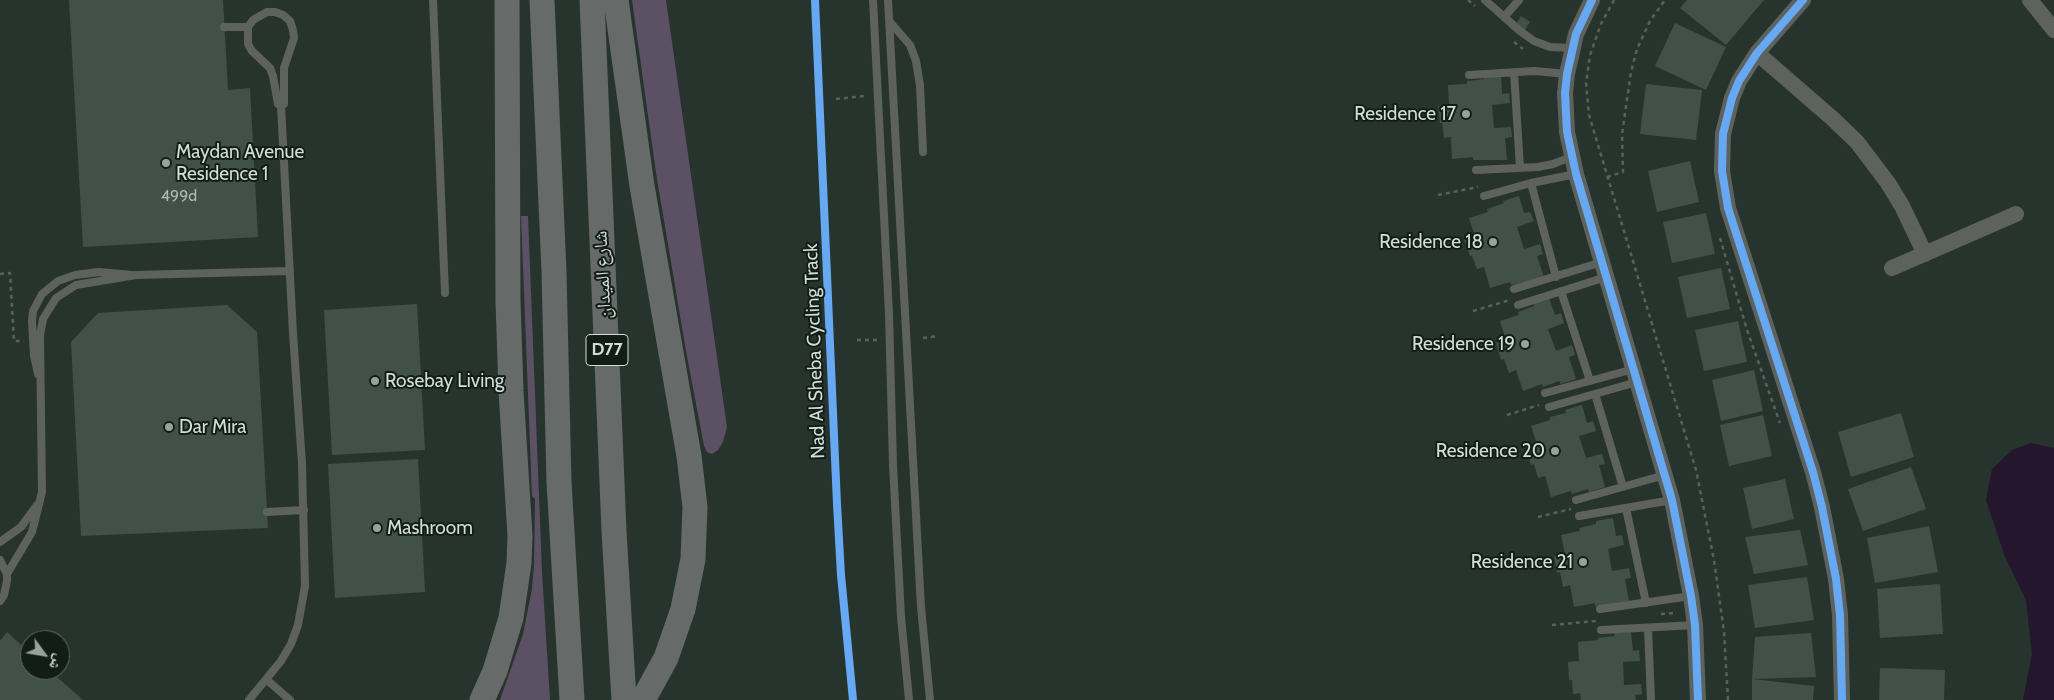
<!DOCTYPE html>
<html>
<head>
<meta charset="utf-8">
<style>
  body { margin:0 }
  #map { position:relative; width:2054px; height:700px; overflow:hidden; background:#27342e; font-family:Cabin,"Noto Naskh Arabic",sans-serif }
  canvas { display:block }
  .north { position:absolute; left:20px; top:630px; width:50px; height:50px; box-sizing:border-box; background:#131d18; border:1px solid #5f6a64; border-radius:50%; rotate:122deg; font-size:14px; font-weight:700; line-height:20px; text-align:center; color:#d1ded7 }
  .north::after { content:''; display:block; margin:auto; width:18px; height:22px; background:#96a29c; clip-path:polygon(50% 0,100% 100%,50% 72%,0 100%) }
</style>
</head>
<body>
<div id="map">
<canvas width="2054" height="700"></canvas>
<div class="north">ش</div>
</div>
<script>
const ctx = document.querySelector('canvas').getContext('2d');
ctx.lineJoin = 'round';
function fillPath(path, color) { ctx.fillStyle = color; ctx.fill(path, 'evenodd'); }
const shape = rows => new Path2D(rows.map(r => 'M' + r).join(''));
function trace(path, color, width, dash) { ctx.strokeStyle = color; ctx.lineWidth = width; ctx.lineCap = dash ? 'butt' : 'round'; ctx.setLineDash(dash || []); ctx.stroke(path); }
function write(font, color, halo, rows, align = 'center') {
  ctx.font = font + ' Cabin,"Noto Naskh Arabic",sans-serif'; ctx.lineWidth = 4; ctx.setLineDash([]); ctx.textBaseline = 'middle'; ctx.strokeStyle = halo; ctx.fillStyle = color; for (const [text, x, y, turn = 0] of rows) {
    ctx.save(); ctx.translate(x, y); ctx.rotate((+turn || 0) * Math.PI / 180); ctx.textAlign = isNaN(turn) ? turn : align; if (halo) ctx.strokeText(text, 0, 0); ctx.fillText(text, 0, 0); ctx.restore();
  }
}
fillPath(shape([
  [632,0,666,0,727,427,723,442,718,450,712,454,707,452,704,446,686,351,656,173],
  [521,216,528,216,542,572,550,700,500,700,523,634,532,589,534,566,535,499,532,496]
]), '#5c5064');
fillPath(shape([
  [2031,443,2054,448,2054,700,2023,700,2032,654,2026,600,2005,557,1986,500,1992,469,2012,450]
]), '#24162c');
fillPath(shape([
  [69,0,223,0,228,90,250,88,258,237,83,247],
  [1687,0,1764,0,1726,45,1680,8],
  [1521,16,1530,22,1525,30,1516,24],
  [1675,23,1726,47,1706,90,1655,66],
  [1501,75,1502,94,1509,93,1510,103,1492,105,1494,128,1511,127,1512,137,1505,138,1507,160,1473,160,1473,157,1452,159,1451,137,1444,138,1442,123,1440,123,1438,106,1449,105,1448,85,1467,84,1467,81,1484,79,1484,76],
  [1646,84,1702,90,1696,140,1640,134],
  [1690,161,1699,202,1657,212,1648,171],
  [1519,196,1524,213,1530,212,1534,221,1517,227,1524,249,1540,244,1543,254,1537,256,1544,277,1511,285,1510,282,1490,288,1484,267,1477,269,1472,256,1470,256,1464,239,1475,236,1469,218,1488,212,1487,209,1504,203,1503,201],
  [1706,213,1715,254,1672,263,1663,222],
  [1721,268,1730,309,1687,318,1678,277],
  [1549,298,1555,315,1561,313,1564,323,1548,329,1556,351,1572,345,1575,355,1569,357,1576,379,1561,384,1559,381,1543,387,1542,384,1523,391,1516,370,1509,373,1504,359,1501,360,1496,343,1506,340,1500,321,1519,315,1518,312,1534,306,1533,303],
  [417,304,425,450,332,455,324,310],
  [227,305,257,332,268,528,81,536,71,342,98,313],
  [1738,321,1747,362,1704,371,1695,330],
  [1754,370,1763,411,1721,421,1712,380],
  [1582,405,1587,423,1593,421,1596,431,1579,436,1586,458,1602,454,1605,464,1599,465,1605,487,1589,492,1588,489,1572,494,1571,491,1551,497,1545,476,1538,478,1534,464,1531,465,1526,448,1537,445,1531,426,1550,420,1550,417,1566,413,1565,410],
  [1901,413,1914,457,1851,477,1838,432],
  [1763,415,1772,456,1729,466,1720,425],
  [418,459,425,592,335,598,328,464],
  [1911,467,1926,509,1863,531,1848,489],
  [1785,479,1794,519,1752,529,1743,488],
  [1613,518,1616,536,1622,535,1624,545,1608,549,1612,571,1629,568,1631,578,1625,579,1629,601,1595,606,1595,603,1574,607,1570,585,1563,587,1560,572,1557,573,1554,556,1565,554,1561,535,1580,531,1579,528,1596,524,1596,521],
  [1929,526,1938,572,1875,583,1867,538],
  [1800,530,1808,565,1754,574,1745,537],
  [1807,577,1814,620,1755,628,1748,585],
  [1940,584,1943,634,1880,638,1877,589],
  [7,632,30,653,30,670,49,670,83,700,0,700,0,641],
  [1631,632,1633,651,1639,650,1640,661,1623,662,1624,685,1641,684,1642,694,1635,695,1636,700,1581,700,1580,693,1573,694,1572,680,1569,680,1568,662,1579,661,1578,642,1598,640,1598,638,1615,636,1614,633],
  [1811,633,1816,677,1752,679,1755,637],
  [1880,668,1945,670,1944,700,1879,700],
  [1752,679,1814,686,1813,700,1752,700]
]), '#42504a');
trace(shape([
  [1468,0,1475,6],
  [1614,0,1601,24,1590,55,1586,83,1589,115,1696,470,1714,560,1724,632,1728,700],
  [1514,42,1523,49],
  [836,99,864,96],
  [1607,177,1623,172,1622,134,1631,72,1637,49,1650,21,1665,0],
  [1438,195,1478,187],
  [1720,238,1747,330,1780,423],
  [0,274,10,273,14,341,24,341],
  [1473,311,1510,300],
  [923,338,938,336],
  [857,340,880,340],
  [1507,415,1539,405],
  [1538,517,1571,509],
  [1661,614,1674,613],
  [1552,625,1596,621]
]), '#5a605d', 2.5, [4, 4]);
trace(shape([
  [433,0,445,293],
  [873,0,889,314,893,465,901,617,909,700],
  [888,0,921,607,930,700],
  [1485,0,1520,31,1534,41,1550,47,1572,48],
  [267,12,275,12,283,15,290,21,293,30,294,38,284,68,284,104,281,106,278,104,273,76,270,68,252,51,248,44,248,27,253,20,267,12],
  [1504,17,1519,0],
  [890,22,910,45,916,61,920,85,923,152],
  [224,27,248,27],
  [1514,72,1520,168],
  [1469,75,1535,71,1567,74],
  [1476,170,1538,167,1553,164,1571,157],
  [1531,183,1556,277],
  [1484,196,1531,183,1576,174],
  [1514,289,1602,262],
  [1561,291,1590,381],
  [1518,305,1606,277],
  [38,374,34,356,32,321,33,311,42,294,58,281,75,275,99,272,132,275],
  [1545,393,1634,369],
  [1595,394,1623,487],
  [1549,407,1637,382],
  [1576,500,1665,475],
  [1626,508,1646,603],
  [267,512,304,510],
  [1579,516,1672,500],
  [0,542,21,527,38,504],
  [0,560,7,574,7,581,4,595,0,601],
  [7,574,32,532,42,492,40,335,43,319,56,298,76,285,136,275,290,271],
  [1600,609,1691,596],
  [1648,628,1651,700],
  [1601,630,1695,625],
  [267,680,290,700],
  [249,700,281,661,291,644,298,625,305,586,302,464,293,333,281,106]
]), '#5d625f', 8);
trace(shape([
  [1592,0,1576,34,1567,74,1565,93,1567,132,1576,174,1672,500,1691,596,1695,625,1698,700],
  [1803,0,1757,53,1739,81,1732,98,1723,134,1722,171,1728,208,1813,472,1822,507,1836,579,1840,615,1842,700],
  [2030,0,2054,30],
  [1757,53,1833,119,1857,142,1888,183,1902,206,1925,254],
  [1892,268,2016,214]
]), '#5d625f', 16);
trace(shape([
  [542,0,554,272,559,482,572,700],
  [592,0,614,531,624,700],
  [616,0,642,186,689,456,695,507,693,559,683,609,666,658,643,700],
  [482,700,495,671,511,618,519,563,520,536,511,391,508,301,507,0]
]), '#666b69', 25);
trace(shape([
  [815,0,837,504,841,575,853,700],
  [1592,0,1576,34,1567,74,1565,93,1567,132,1576,174,1672,500,1691,596,1695,625,1698,700],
  [1803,0,1757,53,1739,81,1732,98,1723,134,1722,171,1728,208,1813,472,1822,507,1836,579,1840,615,1842,700]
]), '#66a8f1', 8);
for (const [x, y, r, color] of [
  [1466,114,5,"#96a29c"],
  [166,163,5,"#96a29c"],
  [1493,242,5,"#96a29c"],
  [1525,344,5,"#96a29c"],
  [375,381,5,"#96a29c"],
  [169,427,5,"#96a29c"],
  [1555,451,5,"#96a29c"],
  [377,528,5,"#96a29c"],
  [1583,562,5,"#96a29c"]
]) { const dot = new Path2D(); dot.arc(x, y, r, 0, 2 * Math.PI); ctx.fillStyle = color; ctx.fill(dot); trace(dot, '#131d18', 2); }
write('16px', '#adbab4', null, [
  ["499d",179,196]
]);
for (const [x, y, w] of [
  [607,350,42]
]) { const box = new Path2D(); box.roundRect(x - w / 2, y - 15.5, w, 31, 4); ctx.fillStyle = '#131d18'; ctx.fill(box); trace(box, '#d1ded7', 1); }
write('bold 18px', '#d1ded7', null, [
  ["D77",607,350]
]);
write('19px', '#d1ded7', '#131d18', [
  ["Residence 17",1456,114],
  ["Maydan Avenue",176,152,"left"],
  ["Residence 1",176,174,"left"],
  ["Residence 18",1483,242],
  ["Residence 19",1515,344],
  ["Rosebay Living",385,381,"left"],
  ["Dar Mira",179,427,"left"],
  ["Residence 20",1545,451],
  ["Mashroom",387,528,"left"],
  ["Residence 21",1573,562]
], 'right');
write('19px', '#d1ded7', '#131d18', [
  ["شارع الميدان",603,275,-93],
  ["Nad Al Sheba Cycling Track",815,351,-92]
]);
</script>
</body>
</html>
